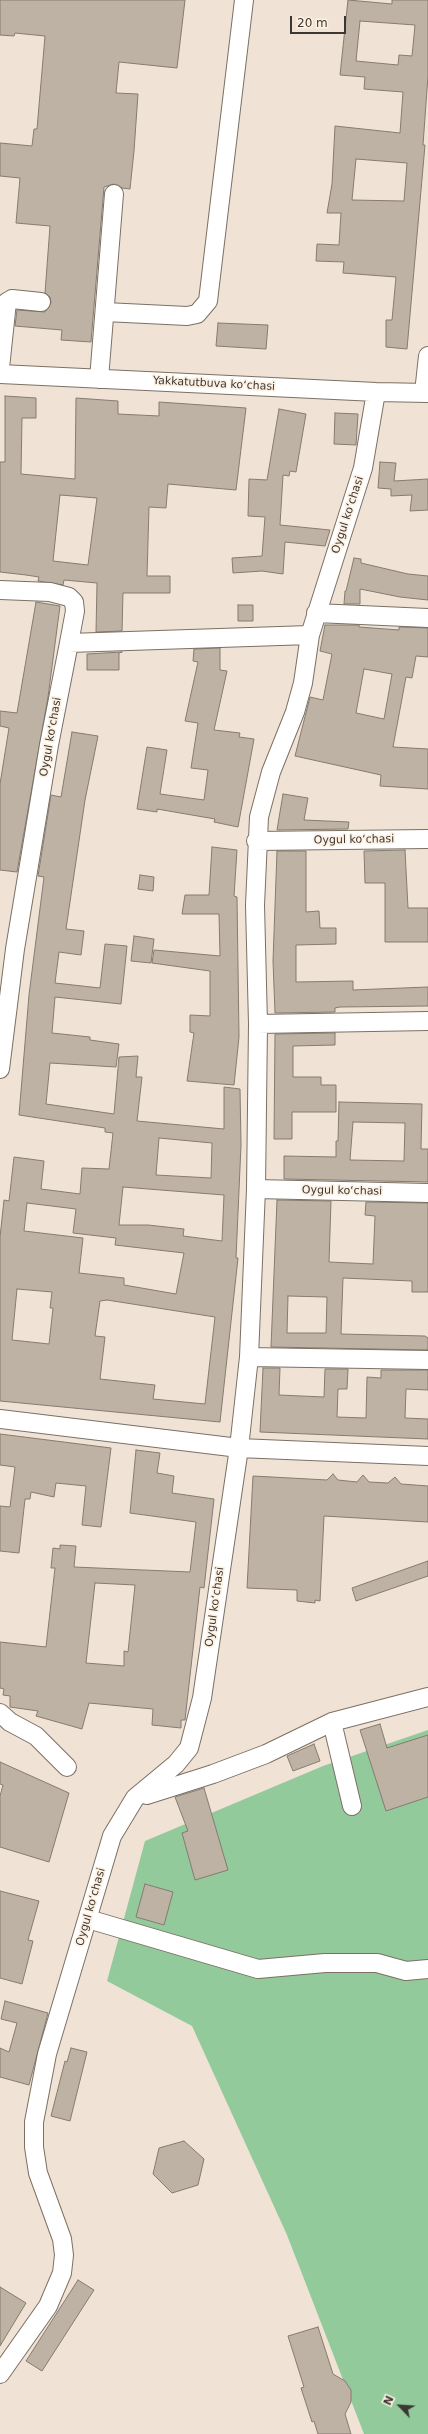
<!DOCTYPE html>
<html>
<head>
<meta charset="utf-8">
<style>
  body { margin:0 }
  #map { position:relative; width:428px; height:2434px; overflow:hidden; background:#f0e3d6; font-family:"DejaVu Sans",sans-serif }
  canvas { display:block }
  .north { position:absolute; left:380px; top:2386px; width:40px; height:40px; -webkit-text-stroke:3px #fdf1e3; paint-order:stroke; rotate:295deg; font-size:11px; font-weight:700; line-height:16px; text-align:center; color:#3c3732 }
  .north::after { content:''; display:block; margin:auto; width:14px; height:18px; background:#3c3732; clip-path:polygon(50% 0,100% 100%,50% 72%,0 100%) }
  .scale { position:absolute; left:290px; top:16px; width:56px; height:18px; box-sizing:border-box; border:2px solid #3c3732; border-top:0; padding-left:5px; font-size:12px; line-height:14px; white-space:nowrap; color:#3c3732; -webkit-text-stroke:3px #fdf1e3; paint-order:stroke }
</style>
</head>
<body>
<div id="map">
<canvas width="428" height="2434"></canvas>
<div class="north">N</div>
<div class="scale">20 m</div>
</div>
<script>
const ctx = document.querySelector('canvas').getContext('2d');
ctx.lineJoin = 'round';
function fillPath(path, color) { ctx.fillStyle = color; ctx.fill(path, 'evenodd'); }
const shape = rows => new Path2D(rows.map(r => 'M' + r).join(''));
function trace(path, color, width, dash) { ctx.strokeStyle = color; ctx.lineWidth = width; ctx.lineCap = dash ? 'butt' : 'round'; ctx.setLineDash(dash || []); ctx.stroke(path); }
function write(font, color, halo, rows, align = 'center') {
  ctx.font = font + ' "DejaVu Sans",sans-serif'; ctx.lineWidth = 3.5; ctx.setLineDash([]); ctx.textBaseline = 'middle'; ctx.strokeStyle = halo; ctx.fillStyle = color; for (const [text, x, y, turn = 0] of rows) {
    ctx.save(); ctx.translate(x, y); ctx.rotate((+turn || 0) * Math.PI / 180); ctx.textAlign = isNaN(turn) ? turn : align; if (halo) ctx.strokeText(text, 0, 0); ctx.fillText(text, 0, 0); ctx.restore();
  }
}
fillPath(shape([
  [428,1730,428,2434,364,2434,287,2235,192,2026,107,1981,145,1841,323,1766]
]), '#92ca9c');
const building = shape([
  [0,0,185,0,177,68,119,62,116,93,138,94,134,151,130,189,122,188,114,184,104,187,91,342,61,340,62,330,15,326,17,310,45,312,51,303,50,297,45,293,50,226,16,223,20,178,0,176,0,143,32,146,34,129,37,129,45,36,15,33,14,36,0,35,0,0],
  [348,0,392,4,392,0,428,0,428,76,423,145,425,145,407,349,386,347,386,320,392,320,396,277,343,273,344,262,316,261,317,244,339,245,341,213,327,213,332,184,335,126,400,133,403,92,364,89,365,77,340,75,348,0],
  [360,21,415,25,412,56,399,55,398,65,356,61,360,21],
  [356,159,407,163,404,201,352,200,356,159],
  [218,323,268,325,266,349,216,346,218,323],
  [5,396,36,398,36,418,22,418,21,474,75,479,76,398,118,401,118,414,159,416,159,402,246,408,236,490,168,484,166,508,149,507,147,576,170,576,170,593,123,593,122,631,96,632,97,583,64,580,63,585,38,581,39,577,26,575,0,572,0,462,5,462,5,396],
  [60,495,97,498,88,565,53,561,60,495],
  [279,409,306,414,296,472,290,471,289,476,283,475,280,525,330,530,325,546,285,542,283,574,262,571,233,573,232,558,262,556,265,517,248,516,249,479,267,480,279,409],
  [335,413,358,414,356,445,334,444,335,413],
  [380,462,396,463,394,481,428,479,428,510,410,511,412,495,391,496,391,489,378,488,380,462],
  [354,558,361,559,361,563,408,574,428,576,428,600,400,597,360,589,360,604,344,604,345,591,346,591,354,558],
  [36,602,60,606,48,697,17,872,0,870,0,784,9,728,0,726,0,711,17,713,36,602],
  [238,605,253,605,253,621,238,621,238,605],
  [325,625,359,625,359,627,399,630,399,627,428,628,428,657,416,656,412,678,406,677,393,747,428,749,428,789,380,786,381,775,295,756,310,697,323,700,332,654,320,651,325,625],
  [364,669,392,674,384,719,356,713,364,669],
  [220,648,220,670,227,671,214,730,240,733,239,737,254,739,238,827,214,822,215,819,157,809,157,812,137,809,147,747,167,750,160,794,204,800,208,770,191,768,198,723,185,721,198,662,193,661,194,649,220,648],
  [122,652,119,653,119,670,87,670,87,654,122,652],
  [72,732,98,736,85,800,66,929,84,931,81,955,59,952,55,983,100,988,105,944,127,946,121,1004,55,997,52,1033,90,1037,90,1040,119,1044,116,1067,50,1063,46,1104,114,1114,119,1057,138,1056,136,1077,142,1077,137,1121,224,1129,224,1087,240,1089,241,1145,236,1258,238,1258,220,1422,0,1401,0,1237,4,1200,9,1201,14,1157,44,1161,41,1189,80,1194,82,1168,109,1169,113,1133,105,1132,105,1128,19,1115,29,995,44,877,38,876,51,795,61,797,72,732],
  [159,1138,212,1143,211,1178,156,1175,159,1138],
  [123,1187,224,1195,222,1241,183,1236,184,1229,148,1225,119,1225,123,1187],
  [27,1203,76,1209,73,1233,116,1238,115,1245,184,1253,176,1294,124,1285,124,1278,79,1273,83,1238,24,1231,27,1203],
  [17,1289,52,1292,50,1308,53,1308,49,1344,12,1340,17,1289],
  [107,1300,215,1317,205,1404,153,1399,155,1385,100,1379,105,1337,95,1336,100,1301,107,1300],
  [283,794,308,798,304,820,349,822,348,829,277,830,283,794],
  [212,847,237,850,234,896,237,897,239,1037,234,1085,187,1081,194,1033,190,1032,190,1015,210,1016,210,971,152,963,154,950,220,956,219,914,182,914,185,895,209,895,212,847],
  [405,850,408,908,428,908,428,942,385,942,385,883,365,883,364,851,405,850],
  [277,851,306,851,306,912,319,911,320,928,336,928,336,944,296,945,296,982,353,981,353,990,428,987,428,1006,340,1007,335,1008,335,1012,275,1013,273,961,277,851],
  [140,875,154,877,153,891,138,889,140,875],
  [134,936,154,939,151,963,131,961,134,936],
  [335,1033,335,1045,293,1046,293,1077,321,1077,321,1085,336,1085,336,1112,292,1112,292,1139,274,1139,275,1034,335,1033],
  [339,1102,422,1104,421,1149,428,1149,428,1182,284,1179,284,1156,336,1157,336,1141,338,1141,339,1102],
  [353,1122,405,1123,404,1161,350,1160,353,1122],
  [277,1200,331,1201,329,1262,373,1264,375,1216,365,1215,366,1202,428,1203,428,1292,412,1292,412,1281,343,1278,341,1334,425,1336,428,1338,428,1350,271,1347,277,1200],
  [288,1296,327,1297,326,1333,287,1333,288,1296],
  [263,1368,280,1368,279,1395,324,1397,325,1369,348,1369,347,1389,338,1389,337,1417,366,1418,367,1377,381,1378,381,1370,428,1370,428,1390,406,1389,405,1418,428,1419,428,1439,260,1432,263,1368],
  [0,1434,111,1448,101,1527,82,1525,86,1486,56,1483,54,1497,31,1492,30,1499,25,1499,19,1553,0,1551,0,1506,10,1507,15,1467,0,1465,0,1434],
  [136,1450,160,1453,157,1473,174,1476,172,1493,214,1499,204,1588,200,1587,185,1720,181,1720,181,1728,152,1725,153,1709,89,1703,82,1729,36,1716,38,1711,10,1707,10,1696,3,1695,4,1689,0,1688,0,1642,46,1647,55,1568,51,1568,53,1548,60,1549,60,1545,76,1546,74,1567,190,1572,196,1522,130,1513,136,1450],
  [95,1583,135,1585,128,1652,124,1651,124,1666,86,1663,95,1583],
  [333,1474,338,1480,357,1482,363,1475,369,1482,388,1483,395,1477,401,1484,428,1486,428,1522,324,1516,320,1601,315,1600,315,1603,297,1601,297,1590,247,1588,253,1476,327,1480,333,1474],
  [428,1561,428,1576,356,1601,352,1588,428,1561],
  [380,1724,387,1748,428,1735,428,1797,386,1811,360,1730,380,1724],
  [314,1744,320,1761,293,1771,287,1756,314,1744],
  [0,1762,69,1793,49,1862,0,1847,0,1796,3,1785,0,1784,0,1762],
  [204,1788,228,1870,195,1880,182,1833,188,1831,175,1797,204,1788],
  [145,1884,173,1892,164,1925,136,1917,145,1884],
  [0,1891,39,1901,28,1940,33,1941,22,1984,0,1978,0,1891],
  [5,2001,48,2013,29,2085,0,2077,0,2048,9,2052,17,2023,1,2019,5,2001],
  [71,2048,87,2052,70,2121,51,2116,65,2061,67,2062,71,2048],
  [184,2141,204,2159,198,2185,172,2193,153,2174,159,2148,184,2141],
  [78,2280,94,2290,42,2371,26,2361,78,2280],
  [0,2287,26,2303,0,2346,0,2287],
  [318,2327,333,2374,345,2381,351,2390,351,2402,345,2414,351,2434,318,2434,314,2421,312,2422,301,2388,304,2387,288,2336,318,2327]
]);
fillPath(building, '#beb2a5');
trace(building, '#867b6f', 1);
const minor = shape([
  [105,312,187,316,197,314,208,301,244,0],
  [0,368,7,302,12,299,41,302],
  [0,374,376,392,428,393],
  [99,379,114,194],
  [424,393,428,356],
  [0,590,50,592,69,597,74,602,75,611,69,643],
  [316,613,428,618],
  [256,841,428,839],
  [258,1024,428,1021],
  [0,1069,15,949,49,745,69,643,310,635],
  [256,1189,428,1193],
  [249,1357,428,1360],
  [0,1419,239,1448,428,1456],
  [0,1713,10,1722,36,1736,67,1767],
  [332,1722,352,1806],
  [147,1795,213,1774,266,1754,332,1722,428,1697],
  [88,1919,258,1969,325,1963,377,1963,406,1971,428,1969],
  [0,2374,48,2306,62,2273,64,2255,62,2239,38,2173,34,2147,34,2122,47,2054,112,1836,135,1798,176,1764,189,1748,202,1698,239,1448,249,1357,256,1189,258,1024,255,905,259,817,271,772,295,712,303,683,310,635,363,468,376,392]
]);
trace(minor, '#7b7064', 20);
trace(minor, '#fff', 18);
write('11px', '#3c3732', '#fdf1e3', [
  ["Yakkatutbuva koʻchasi",214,384,3],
  ["Oygul koʻchasi",348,515,-72],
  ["Oygul koʻchasi",51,737,-80],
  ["Oygul koʻchasi",354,840,-1],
  ["Oygul koʻchasi",342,1191,1],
  ["Oygul koʻchasi",215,1607,-82],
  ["Oygul koʻchasi",91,1907,-74]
]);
</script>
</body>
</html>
